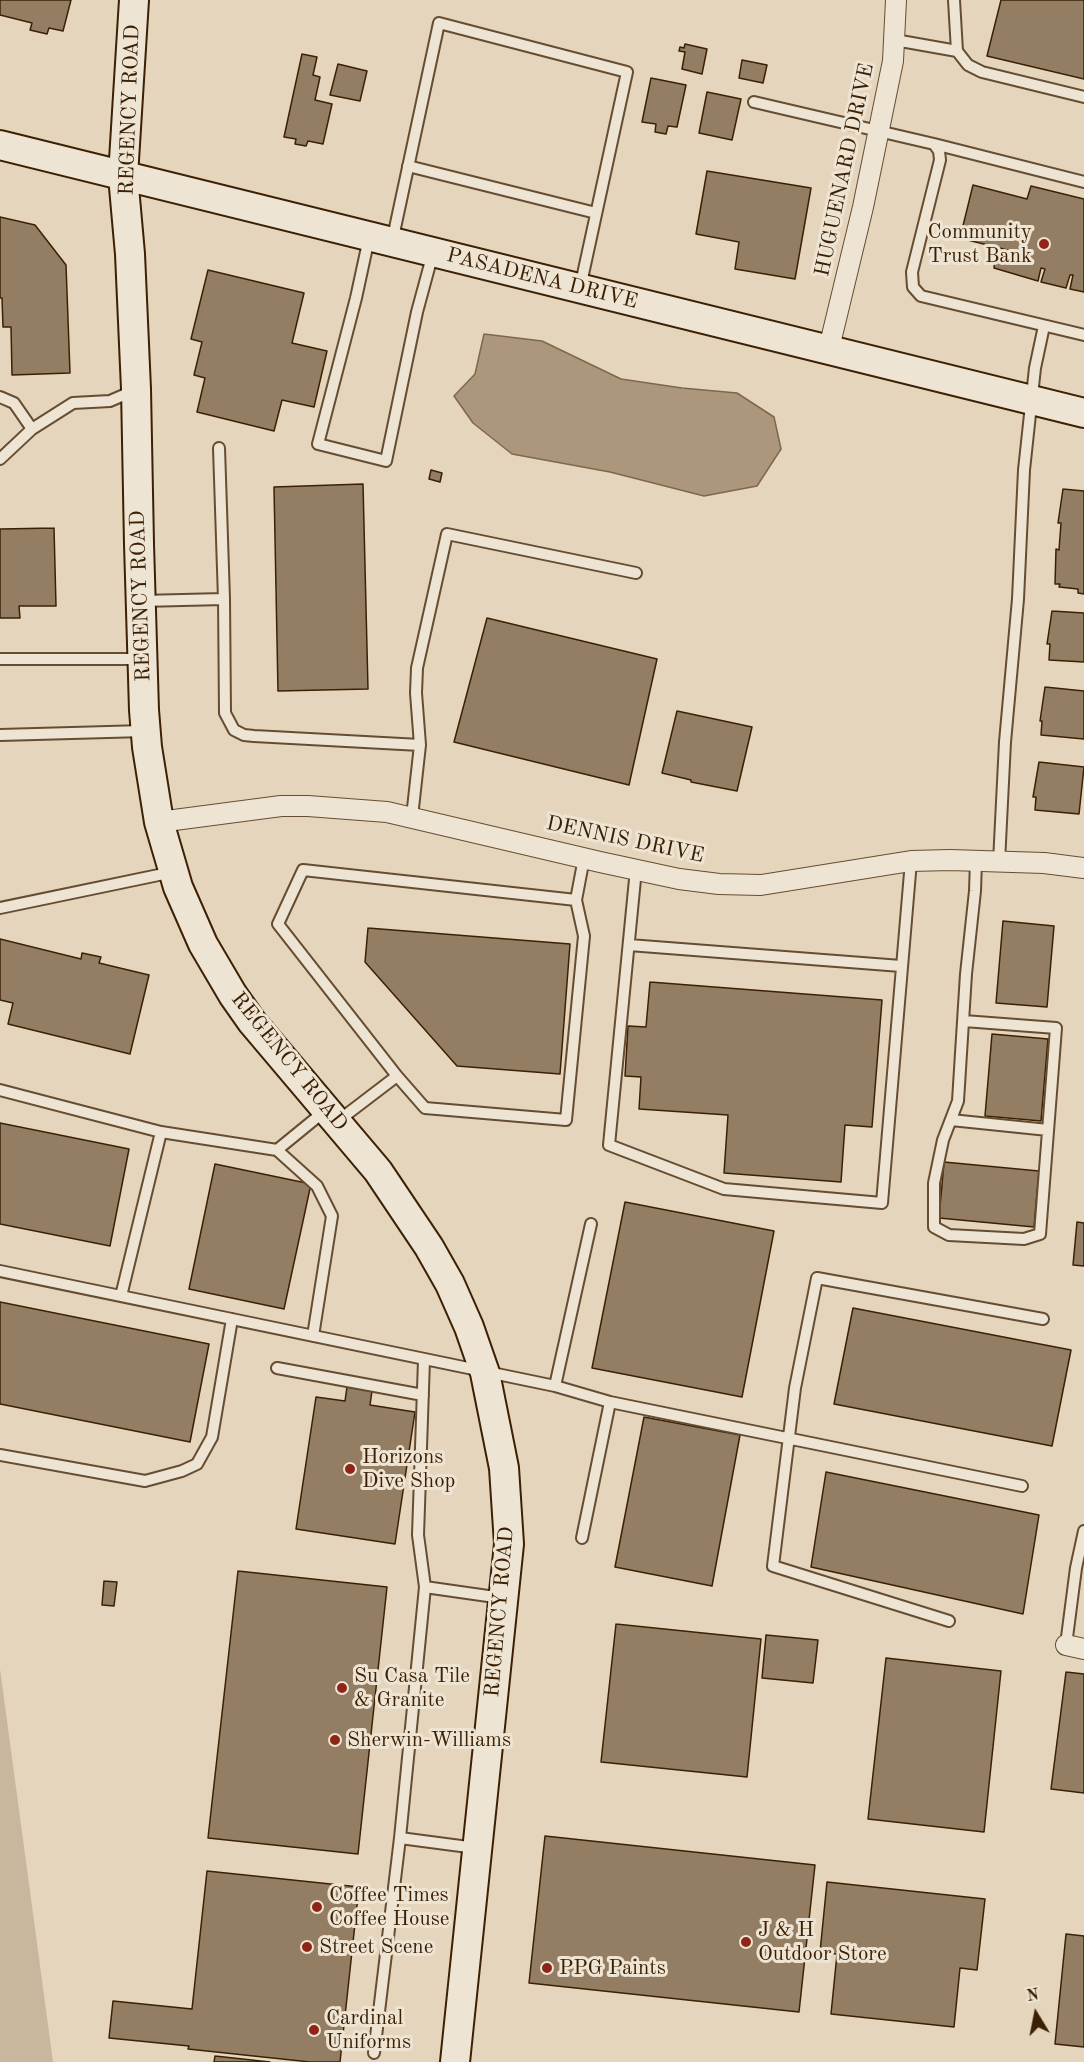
<!DOCTYPE html>
<html>
<head>
<meta charset="utf-8">
<style>
  body { margin:0 }
  #map { position:relative; width:1084px; height:2062px; overflow:hidden; background:#e5d5bc; font-family:"Old Standard TT",serif }
  canvas { display:block }
  .north { position:absolute; left:1006px; top:1984px; width:60px; height:60px; -webkit-text-stroke:4px #eee4d3; paint-order:stroke; rotate:350deg; font-size:16px; font-weight:700; line-height:24px; text-align:center; color:#3c2003 }
  .north::after { content:''; display:block; margin:auto; width:21px; height:27px; background:#3c2003; clip-path:polygon(50% 0,100% 100%,50% 72%,0 100%) }
</style>
</head>
<body>
<div id="map">
<canvas width="1084" height="2062"></canvas>
<div class="north">N</div>
</div>
<script>
const ctx = document.querySelector('canvas').getContext('2d');
ctx.lineJoin = 'round';
function fillPath(path, color) { ctx.fillStyle = color; ctx.fill(path, 'evenodd'); }
const shape = rows => new Path2D(rows.map(r => 'M' + r).join(''));
function trace(path, color, width, dash) { ctx.strokeStyle = color; ctx.lineWidth = width; ctx.lineCap = dash ? 'butt' : 'round'; ctx.setLineDash(dash || []); ctx.stroke(path); }
function write(font, color, halo, rows, align = 'center') {
  ctx.font = font + ' "Old Standard TT",serif'; ctx.lineWidth = 6; ctx.setLineDash([]); ctx.textBaseline = 'middle'; ctx.strokeStyle = halo; ctx.fillStyle = color; for (const [text, x, y, turn = 0] of rows) {
    ctx.save(); ctx.translate(x, y); ctx.rotate((+turn || 0) * Math.PI / 180); ctx.textAlign = isNaN(turn) ? turn : align; if (halo) ctx.strokeText(text, 0, 0); ctx.fillText(text, 0, 0); ctx.restore();
  }
}
fillPath(shape([
  [0,1669,53,2062,0,2062]
]), '#c8b69d');
const water = shape([
  [484,334,542,341,621,379,682,388,737,393,774,417,781,449,757,486,704,496,610,472,512,454,473,423,454,396,475,374,484,334]
]);
fillPath(water, '#ac977d');
trace(water, '#7f674c', 1.5);
const building = shape([
  [0,0,71,0,63,31,49,28,47,34,30,30,32,23,0,15,0,0],
  [1001,0,1084,0,1084,79,987,56,1001,0],
  [685,44,707,49,702,74,682,69,685,52,679,51,680,47,684,48,685,44],
  [302,54,317,57,313,75,320,77,315,100,332,104,323,144,308,141,306,146,295,144,296,139,284,137,302,54],
  [742,60,767,65,763,83,739,78,742,60],
  [338,64,367,71,360,101,330,95,338,64],
  [651,78,686,85,677,127,668,126,666,134,655,132,656,124,642,122,651,78],
  [707,92,741,99,732,140,699,133,707,92],
  [707,171,811,188,795,279,735,269,739,242,696,234,707,171],
  [973,185,1027,199,1031,186,1084,199,1084,292,1070,289,1073,275,1070,275,1066,288,1041,282,1045,269,1041,268,1038,281,994,268,995,258,1013,261,1015,252,960,238,973,185],
  [0,217,35,225,66,265,70,373,12,375,11,327,3,327,2,298,0,298,0,217],
  [208,270,304,293,292,343,327,351,314,407,282,400,274,431,197,412,205,378,194,375,202,342,191,339,208,270],
  [431,470,442,473,440,482,429,479,431,470],
  [363,484,368,689,278,691,274,487,363,484],
  [1063,489,1084,491,1084,594,1078,593,1078,589,1059,587,1060,584,1055,584,1056,549,1059,550,1061,523,1058,523,1063,489],
  [54,528,56,606,19,606,20,618,0,618,0,529,54,528],
  [1052,611,1084,613,1084,662,1049,660,1050,644,1047,644,1052,611],
  [487,618,657,659,629,785,454,742,487,618],
  [1045,687,1084,691,1084,739,1041,735,1042,721,1040,721,1045,687],
  [677,711,752,727,737,791,691,782,691,780,662,773,677,711],
  [1039,762,1084,767,1079,814,1035,810,1036,797,1033,797,1039,762],
  [1003,921,1054,926,1047,1007,996,1003,1003,921],
  [368,928,570,944,560,1074,457,1066,365,962,368,928],
  [0,939,81,959,82,953,101,957,99,963,149,975,130,1054,8,1024,13,1003,0,1000,0,939],
  [650,982,882,1000,872,1127,845,1125,841,1182,724,1173,728,1115,639,1109,641,1077,625,1076,628,1026,646,1027,650,982],
  [992,1034,1048,1039,1041,1121,985,1116,992,1034],
  [0,1123,129,1149,110,1246,0,1224,0,1123],
  [944,1162,1039,1171,1034,1227,939,1218,944,1162],
  [215,1164,311,1184,284,1309,189,1289,215,1164],
  [625,1202,774,1231,742,1397,592,1368,625,1202],
  [1077,1222,1084,1223,1084,1266,1073,1265,1077,1222],
  [0,1302,209,1344,190,1442,0,1404,0,1302],
  [853,1308,1071,1350,1052,1446,834,1404,853,1308],
  [347,1387,372,1391,370,1405,415,1412,395,1544,296,1529,316,1397,345,1401,347,1387],
  [644,1417,740,1435,712,1586,615,1567,644,1417],
  [826,1472,1039,1515,1023,1614,811,1567,826,1472],
  [238,1571,387,1587,358,1854,208,1838,238,1571],
  [104,1581,117,1582,114,1606,102,1605,104,1581],
  [616,1624,761,1639,747,1777,601,1762,616,1624],
  [766,1635,818,1640,813,1683,762,1678,766,1635],
  [886,1658,1001,1671,984,1832,868,1819,886,1658],
  [1066,1672,1084,1674,1084,1793,1051,1789,1066,1672],
  [545,1836,815,1865,799,2012,529,1983,545,1836],
  [207,1871,359,1887,340,2062,310,2062,188,2049,189,2046,109,2038,113,2001,192,2009,207,1871],
  [827,1882,985,1899,977,1970,960,1968,954,2027,831,2014,837,1954,820,1952,827,1882],
  [1066,1934,1084,1936,1084,2047,1055,2044,1066,1934],
  [215,2056,270,2062,214,2062,215,2056]
]);
fillPath(building, '#947e63');
trace(building, '#3c2003', 1.5);
const lane = shape([
  [954,0,957,51],
  [895,40,957,51,968,65,982,72,1084,97],
  [754,102,934,144,939,151,940,160,912,272,913,287,921,296,1084,335],
  [934,144,1084,182],
  [408,166,596,213],
  [369,238,356,298,318,444,386,461,417,312,433,253],
  [392,242,439,23,627,72,580,288],
  [0,397,14,403,32,429],
  [219,448,224,599,225,713,234,730,244,735,254,736,420,745],
  [0,459,32,429,73,403,110,401,133,391],
  [141,601,224,599],
  [0,659,142,659],
  [0,735,144,731],
  [412,817,420,745,416,693,417,668,447,534,636,573],
  [999,862,1005,742,1018,599,1024,470,1035,368,1044,326],
  [636,869,609,1145,724,1189,882,1203,911,861],
  [576,900,584,936,566,1120,425,1108,397,1076,278,924,303,870,576,900,584,858],
  [0,908,173,872],
  [629,945,901,966],
  [964,1021,1056,1028,1040,1234,1024,1239,949,1235,934,1227,934,1183,943,1140,958,1101,966,974,975,891,976,861],
  [0,1090,161,1132],
  [951,1120,1048,1130],
  [338,1121,397,1076],
  [277,1150,317,1186,332,1216,313,1336],
  [0,1271,555,1386,610,1402,1022,1486],
  [121,1296,161,1132,277,1150,326,1110],
  [277,1368,423,1395],
  [555,1386,591,1224],
  [0,1455,145,1481,182,1471,197,1464,212,1437,232,1319],
  [582,1538,610,1402],
  [425,1587,502,1598],
  [949,1621,773,1566,795,1388,817,1278,1043,1319],
  [1066,1645,1076,1568,1084,1531],
  [400,1838,476,1848],
  [374,2053,400,1838,425,1587,418,1535,424,1360]
]);
const street = shape([
  [829,348,863,207,893,61,896,0],
  [159,822,281,806,308,806,387,812,600,862,679,879,719,884,761,885,911,861,950,860,1044,863,1084,868],
  [1066,1645,1084,1649]
]);
const secondary = shape([
  [134,0,123,176,130,254,136,389,139,544,144,710,147,747,159,822,178,887,203,944,233,995,252,1022,378,1171,429,1247,450,1284,469,1327,485,1373,504,1468,509,1544,455,2062],
  [0,145,1084,413]
]);
trace(lane, '#664d31', 14);
trace(street, '#664d31', 22);
trace(secondary, '#3c2003', 32);
trace(lane, '#eee4d3', 10);
trace(street, '#eee4d3', 20);
trace(secondary, '#eee4d3', 28);
for (const [x, y, r, color] of [
  [1044,244,6,"#8f2418"],
  [350,1469,6,"#8f2418"],
  [342,1688,6,"#8f2418"],
  [335,1740,6,"#8f2418"],
  [317,1907,6,"#8f2418"],
  [746,1942,6,"#8f2418"],
  [307,1947,6,"#8f2418"],
  [547,1968,6,"#8f2418"],
  [314,2030,6,"#8f2418"]
]) { const dot = new Path2D(); dot.arc(x, y, r, 0, 2 * Math.PI); ctx.fillStyle = color; ctx.fill(dot); trace(dot, '#eee4d3', 2); }
write('21px', '#3c2003', '#eee4d3', [
  ["REGENCY ROAD",130,110,-88],
  ["HUGUENARD DRIVE",845,170,-78],
  ["PASADENA DRIVE",542,279,14],
  ["REGENCY ROAD",141,596,-92],
  ["DENNIS DRIVE",625,840,12],
  ["REGENCY ROAD",289,1062,51],
  ["REGENCY ROAD",500,1612,-85]
]);
write('21px', '#3c2003', '#eee4d3', [
  ["Community",1032,232,"right"],
  ["Trust Bank",1032,256,"right"],
  ["Horizons",362,1457],
  ["Dive Shop",362,1481],
  ["Su Casa Tile",354,1676],
  ["& Granite",354,1700],
  ["Sherwin-Williams",347,1740],
  ["Coffee Times",329,1895],
  ["Coffee House",329,1919],
  ["J & H",758,1930],
  ["Outdoor Store",758,1954],
  ["Street Scene",319,1947],
  ["PPG Paints",559,1968],
  ["Cardinal",326,2018],
  ["Uniforms",326,2042]
], 'left');
</script>
</body>
</html>
